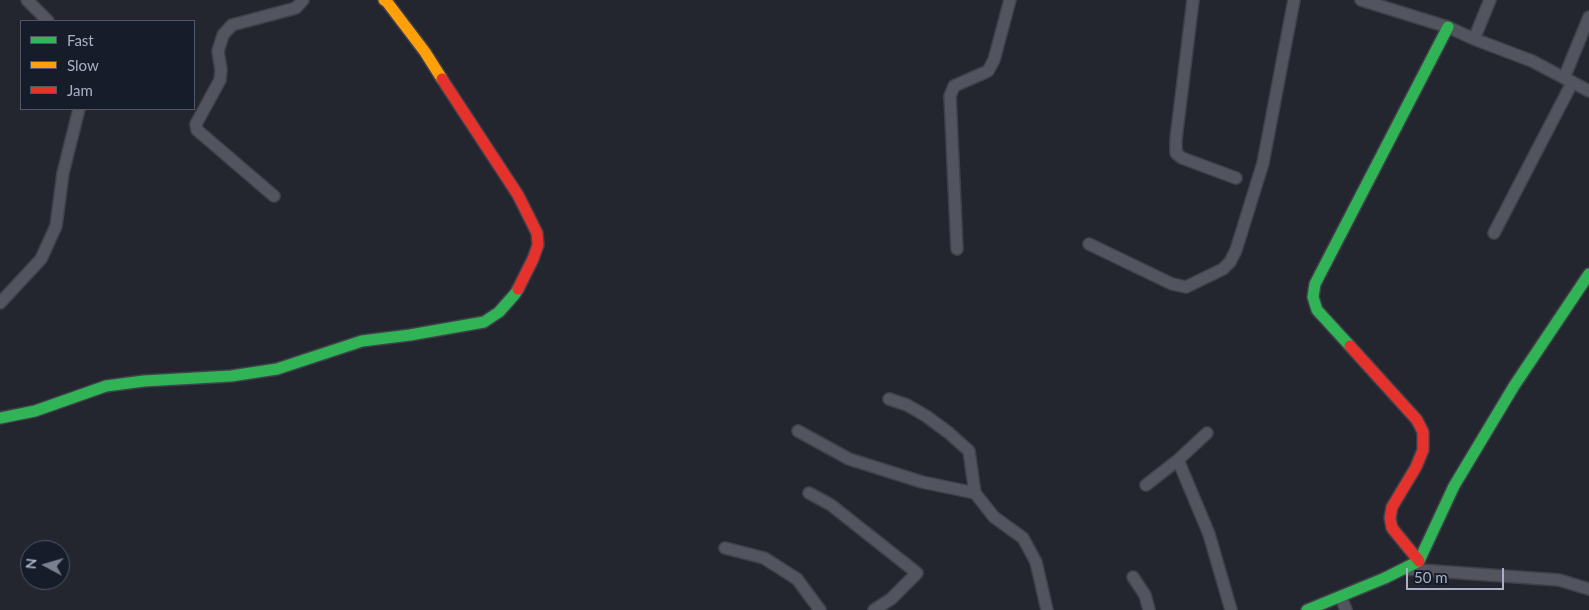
<!DOCTYPE html>
<html>
<head>
<meta charset="utf-8">
<style>
  body { margin:0 }
  #map { position:relative; width:1589px; height:610px; overflow:hidden; background:#23262f; font-family:Lato,sans-serif }
  canvas { display:block }
  .legend { position:absolute; left:20px; top:20px; width:175px; height:90px; box-sizing:border-box; background:#171c2a; border:1px solid #525768; margin:0; padding:6px 9px; list-style:none; font-size:15px; color:#aab0c4 }
  .legend li { display:flex; align-items:center; gap:10px; height:25px }
  .legend b { width:25px; border:1px solid #525768 }
  .north { position:absolute; left:20px; top:540px; width:50px; height:50px; box-sizing:border-box; background:#171c2a; border:1px solid #525768; border-radius:50%; rotate:276deg; font-size:14px; font-weight:700; line-height:20px; text-align:center; color:#aab0c4 }
  .north::after { content:''; display:block; margin:auto; width:18px; height:22px; background:#7b8090; clip-path:polygon(50% 0,100% 100%,50% 72%,0 100%) }
  .scale { position:absolute; left:1406px; top:568px; width:98px; height:22px; box-sizing:border-box; border:2px solid #aab0c4; border-top:0; padding-left:6px; font-size:15px; line-height:18px; white-space:nowrap; color:#aab0c4; -webkit-text-stroke:4px #171c2a; paint-order:stroke }
</style>
</head>
<body>
<div id="map">
<canvas width="1589" height="610"></canvas>
<ul class="legend">
<li><b style="height:6px;background:#30b455"></b>Fast</li>
<li><b style="height:6px;background:#ff9f0a"></b>Slow</li>
<li><b style="height:6px;background:#e5322d"></b>Jam</li>
</ul>
<div class="north">N</div>
<div class="scale">50 m</div>
</div>
<script>
const ctx = document.querySelector('canvas').getContext('2d');
ctx.lineJoin = 'round';
const shape = rows => new Path2D(rows.map(r => 'M' + r).join(''));
function trace(path, color, width, dash) { ctx.strokeStyle = color; ctx.lineWidth = width; ctx.lineCap = dash ? 'butt' : 'round'; ctx.setLineDash(dash || []); ctx.stroke(path); }
const street = shape([
  [27,0,48,21],
  [1193,0,1176,139,1176,153,1182,158,1236,178],
  [1361,0,1448,27,1474,39,1532,61,1589,91],
  [1474,39,1490,0],
  [1564,78,1589,17],
  [274,196,197,130,196,124,220,80,221,70,218,51,223,35,232,25,296,8,303,0],
  [1494,233,1572,83],
  [1089,244,1172,284,1186,287,1223,269,1230,262,1236,250,1263,163,1294,0],
  [957,249,950,96,954,86,988,71,994,60,1010,0],
  [0,303,41,259,56,226,63,173,79,109],
  [889,399,907,405,926,416,949,433,969,451,975,493,994,517,1023,538,1036,562,1047,610],
  [798,431,849,459,922,482,975,493],
  [1178,460,1209,534,1231,610],
  [1146,485,1178,460,1207,433],
  [809,493,831,505,917,573,891,599,874,610],
  [725,548,764,558,797,579,820,610],
  [1406,569,1559,580,1589,589],
  [1133,577,1145,595,1149,610],
  [1341,597,1346,610]
]);
const fast = shape([
  [1350,346,1317,310,1313,297,1315,284,1448,27],
  [0,418,35,411,106,386,144,381,231,376,277,369,362,341,410,335,484,322,499,312,515,294,518,289],
  [1307,610,1385,578,1419,561,1454,486,1514,386,1589,274]
]);
const slow = shape([
  [384,0,387,2,425,52,442,79]
]);
const jam = shape([
  [442,79,518,195,537,233,538,245,533,259,518,289],
  [1350,346,1417,420,1423,432,1423,450,1416,467,1392,507,1390,518,1392,528,1419,561]
]);
trace(street, '#3f414a', 14);
trace(fast, '#3f414a', 14);
trace(slow, '#3f414a', 14);
trace(jam, '#3f414a', 14);
trace(street, '#52555f', 11);
trace(fast, '#30b455', 11);
trace(slow, '#ff9f0a', 11);
trace(jam, '#e5322d', 11);
</script>
</body>
</html>
